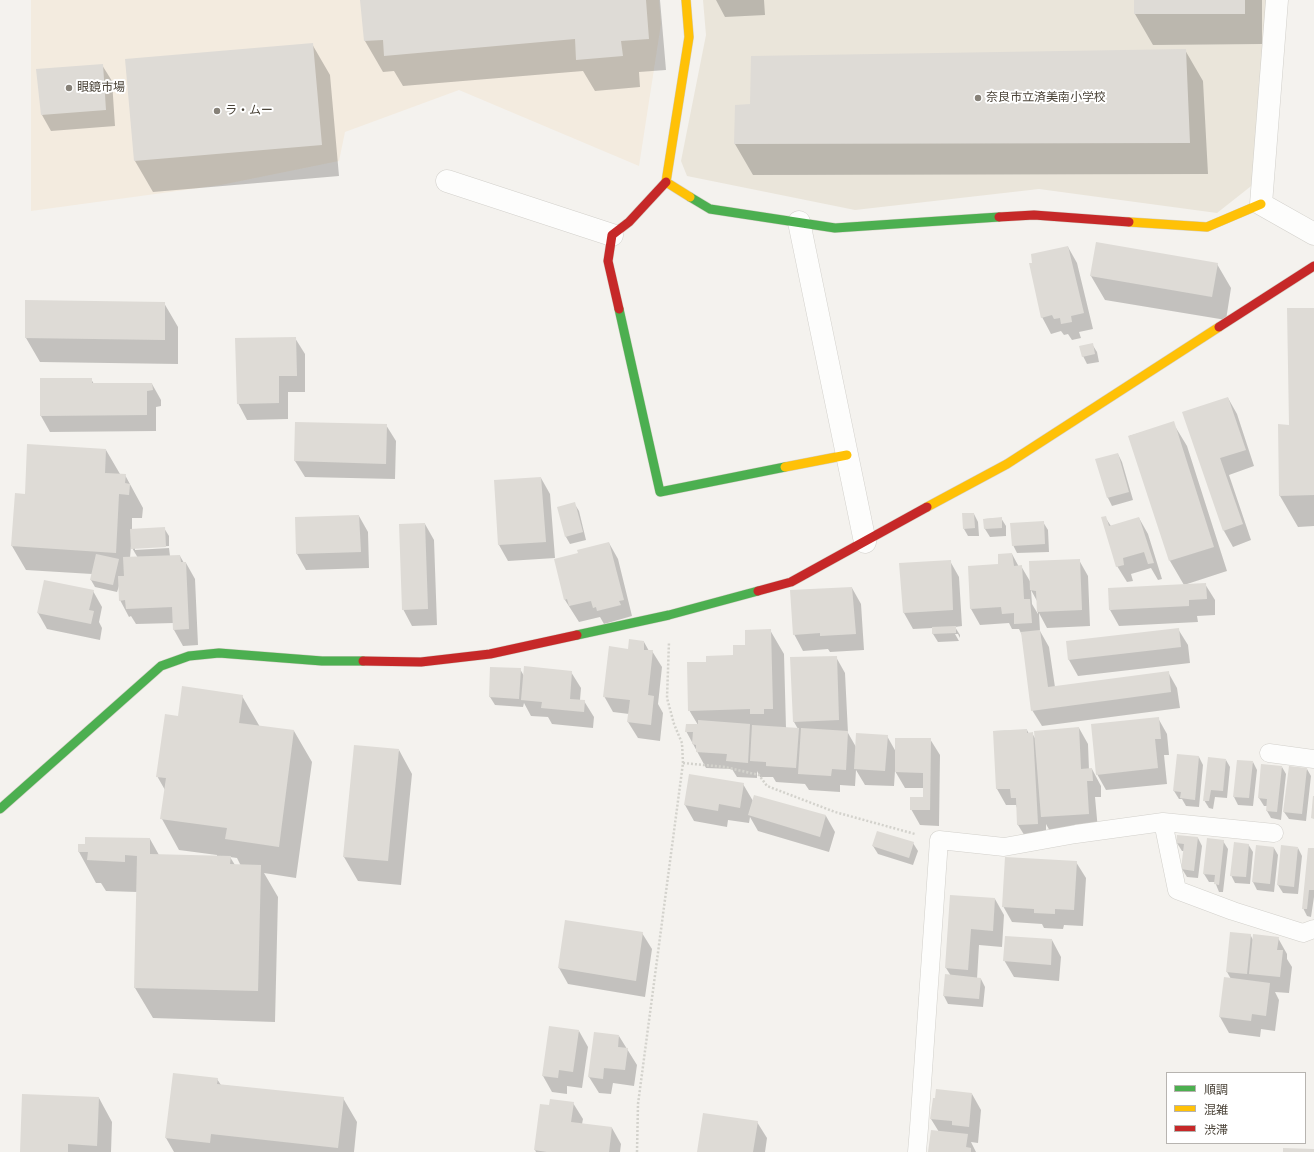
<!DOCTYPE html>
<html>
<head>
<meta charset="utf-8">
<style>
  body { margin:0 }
  #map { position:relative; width:1314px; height:1152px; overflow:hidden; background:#f4f2ee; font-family:"IBM Plex Sans","Noto Sans JP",sans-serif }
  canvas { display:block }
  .legend { position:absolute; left:1166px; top:1072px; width:140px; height:72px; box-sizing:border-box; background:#fff; border:1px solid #b7b4b0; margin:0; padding:5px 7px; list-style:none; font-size:12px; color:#4b4439 }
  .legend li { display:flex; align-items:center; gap:8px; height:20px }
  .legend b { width:20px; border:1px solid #b7b4b0 }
</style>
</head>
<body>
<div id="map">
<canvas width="1314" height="1152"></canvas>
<ul class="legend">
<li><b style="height:5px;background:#4caf50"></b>順調</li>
<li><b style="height:5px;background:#ffc107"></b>混雑</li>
<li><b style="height:5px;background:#c62828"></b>渋滞</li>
</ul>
</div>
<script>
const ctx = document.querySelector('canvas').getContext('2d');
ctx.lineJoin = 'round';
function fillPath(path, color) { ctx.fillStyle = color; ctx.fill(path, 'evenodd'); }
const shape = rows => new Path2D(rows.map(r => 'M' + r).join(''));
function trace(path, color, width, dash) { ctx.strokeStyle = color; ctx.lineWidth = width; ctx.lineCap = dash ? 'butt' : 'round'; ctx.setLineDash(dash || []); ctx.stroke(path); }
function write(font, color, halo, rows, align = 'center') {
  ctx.font = font + ' "IBM Plex Sans","Noto Sans JP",sans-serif'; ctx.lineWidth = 4; ctx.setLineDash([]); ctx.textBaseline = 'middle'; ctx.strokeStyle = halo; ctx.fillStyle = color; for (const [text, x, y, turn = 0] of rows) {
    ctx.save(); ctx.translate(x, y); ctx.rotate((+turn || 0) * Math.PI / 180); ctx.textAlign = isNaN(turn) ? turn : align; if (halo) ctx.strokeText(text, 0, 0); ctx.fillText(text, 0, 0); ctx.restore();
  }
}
fillPath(shape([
  [31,0,659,0,661,24,639,166,459,90,345,132,339,161,221,185,31,211]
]), '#f3ebdf');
fillPath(shape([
  [703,0,1269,0,1255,183,1217,213,1039,189,855,210,687,176,681,161,706,35]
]), '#eae5da');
fillPath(shape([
  [361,0,660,0,666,70,639,72,640,87,595,91,583,71,403,86,394,71,383,72,365,41],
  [716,0,764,0,765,15,725,17],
  [1135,0,1262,0,1262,44,1153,45,1135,14],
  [312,44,330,75,339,176,153,192,135,161,126,60],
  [1185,50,1203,81,1208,174,753,175,735,144,751,104],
  [102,65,112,81,115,126,51,131,42,115],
  [1068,247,1077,263,1093,329,1079,332,1081,338,1072,340,1068,334,1064,335,1061,331,1051,334,1042,317],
  [1217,264,1231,288,1226,320,1105,300,1091,276],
  [26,301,164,303,178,327,178,364,40,362,26,338],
  [1314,309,1314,526,1298,527,1280,496,1290,426],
  [295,338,305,354,305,392,288,392,288,419,247,420,238,403],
  [1092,344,1097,352,1099,362,1087,364,1083,356],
  [91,379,94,384,152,384,161,400,161,406,156,407,156,431,50,432,41,416],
  [1228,398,1237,414,1254,466,1229,475,1251,540,1233,547,1224,531,1184,413],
  [1173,423,1187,446,1227,571,1184,585,1205,584,1215,600,1215,615,1197,616,1198,622,1119,626,1110,610,1184,585,1170,561,1129,436],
  [386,425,396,441,395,479,305,477,295,461],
  [106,450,120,474,125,475,143,508,142,518,132,518,132,530,164,528,169,536,169,546,135,548,135,550,169,548,170,556,180,556,184,563,186,563,195,579,198,645,183,646,174,630,174,623,136,624,131,616,129,617,120,600,119,586,117,592,95,587,91,580,92,574,26,570,12,546,26,495],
  [131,546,135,553,138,558,130,558],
  [1118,454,1122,462,1133,500,1112,506,1108,498,1096,460],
  [541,478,550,494,555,558,508,561,499,545],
  [574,503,579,511,586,540,570,544,566,537],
  [974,514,978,522,979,536,968,536,964,529],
  [359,516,368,532,369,568,306,570,297,554],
  [1105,517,1111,526,1139,518,1148,534,1162,579,1158,580,1151,568,1131,574,1133,581,1127,582,1117,566],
  [1001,518,1006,526,1006,536,990,537,985,529,984,519],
  [1043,522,1048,530,1049,552,1017,553,1013,545],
  [425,524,434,540,437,625,412,626,403,609],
  [609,543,618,559,632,616,604,624,600,617,579,622,565,600,579,554],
  [1012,554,1019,567,1021,566,1031,583,1079,560,1088,576,1090,626,1047,628,1039,613,1040,631,1049,647,1055,687,1168,672,1177,688,1180,708,1042,726,1032,710,1022,635,1019,629,1012,629,1009,623,980,625,971,609,969,567,1000,565],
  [1031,590,1037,601,1038,614,1032,604],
  [950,561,959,577,962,626,955,627,960,635,960,638,958,634,955,634,959,641,938,642,933,634,933,628,913,629,904,613,900,564],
  [852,588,861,604,864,650,830,652,828,649,803,651,794,634],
  [93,591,102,607,99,622,102,628,100,640,47,629,38,613],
  [1178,629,1188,645,1190,663,1078,676,1069,660,1067,642],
  [770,630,784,654,786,728,798,729,794,722,836,657,845,673,848,733,856,747,887,736,896,752,930,739,940,755,939,826,920,825,911,809,924,798,924,788,905,788,895,771,894,786,865,785,856,770,855,786,840,785,840,792,809,790,805,784,776,782,773,777,760,777,757,771,757,778,737,777,732,769,706,768,686,731,698,725,689,710,707,662,734,656,746,646],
  [644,642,649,651,652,651,662,667,658,704,663,713,660,741,638,738,628,722,629,714,613,712,604,696,629,650],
  [491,668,520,669,524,676,571,672,581,688,580,700,584,701,594,717,593,728,552,724,548,717,531,716,524,703,523,707,495,705,490,697],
  [242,696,260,727,294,731,312,762,296,878,264,873,278,897,275,1022,153,1018,135,988,137,892,106,891,101,883,96,883,79,852,150,839,159,855,217,857,217,855,179,850,162,819,165,790,157,776,179,717],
  [230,857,237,858,241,866,235,865],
  [1158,718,1167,734,1169,755,1164,755,1167,784,1106,790,1097,774],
  [1079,728,1088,744,1089,770,1092,769,1101,786,1101,797,1095,797,1098,830,1051,833,1046,824,1046,840,1028,841,1018,825,1017,808,1016,805,1006,805,997,789,994,731,1027,730,1029,734,1032,733,1036,740],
  [399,750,412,774,401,885,358,881,344,857],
  [1178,755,1199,757,1203,765,1199,807,1186,806,1182,799,1179,799,1174,791],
  [1226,760,1230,767,1227,798,1215,797,1213,809,1209,808,1204,800],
  [1253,762,1257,770,1253,806,1238,805,1234,797],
  [1282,767,1286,774,1281,820,1271,818,1267,811,1267,806,1264,806,1259,798],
  [1307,769,1311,776,1306,821,1289,819,1284,812],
  [690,775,743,784,753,801,755,796,826,816,835,832,829,852,758,831,750,817,749,823,728,820,727,827,694,821,685,805],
  [1198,838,1202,846,1198,878,1187,877,1182,869,1184,851,1182,851,1177,843],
  [1208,840,1223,841,1228,849,1223,892,1219,892,1215,882,1209,882,1204,874],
  [913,843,918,851,913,865,878,854,873,846],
  [1248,844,1253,852,1250,884,1235,883,1231,875],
  [1257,846,1274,848,1278,855,1274,892,1257,890,1253,882],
  [1298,848,1302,856,1298,894,1283,893,1278,885],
  [1314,849,1314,897,1311,917,1307,916,1303,908],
  [1076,862,1086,878,1083,926,1064,925,1063,929,1044,928,1042,924,1012,922,1003,906],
  [951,896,995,899,1004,915,1002,947,979,945,977,979,981,979,985,987,983,1007,948,1004,944,996,951,976,946,968],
  [566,921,642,933,652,949,645,997,568,984,559,968],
  [1250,934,1253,940,1278,938,1287,954,1287,959,1292,967,1289,993,1275,992,1279,1000,1275,1031,1261,1029,1260,1037,1229,1033,1220,1017,1231,979,1227,972],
  [1052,940,1061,957,1059,981,1014,977,1004,960],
  [579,1031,588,1047,582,1088,567,1086,567,1094,552,1092,543,1076],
  [619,1036,637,1065,634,1086,613,1083,611,1094,599,1093,589,1077],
  [217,1079,221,1085,343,1098,357,1122,354,1152,174,1152,166,1138],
  [972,1094,981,1110,978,1143,971,1142,976,1152,929,1152,939,1132,931,1119],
  [99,1098,112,1122,111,1152,21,1152],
  [573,1103,583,1119,582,1124,612,1128,621,1144,620,1152,536,1152,535,1150,550,1107],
  [757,1122,767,1138,765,1152,698,1152]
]), '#0003');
fillPath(shape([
  [360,0,646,0,649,39,621,41,623,56,576,60,575,39,384,56,383,40,364,41],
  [1134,0,1245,0,1245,14,1134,14],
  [313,43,322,145,134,161,125,59],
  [1186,49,1190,143,734,144,735,105,750,104,751,56],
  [103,64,106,110,41,115,36,69],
  [1096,242,1218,263,1212,297,1090,276],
  [1068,246,1084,313,1071,316,1072,322,1061,324,1060,318,1054,319,1052,315,1041,318,1029,263,1032,263,1031,254],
  [25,300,165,302,165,340,25,338],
  [1287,308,1314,308,1314,495,1279,496,1278,424,1289,425],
  [296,337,297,376,279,376,279,403,237,404,235,338],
  [1093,343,1095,354,1082,357,1079,346],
  [40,378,92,378,92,383,152,383,153,390,147,391,147,415,40,416],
  [1228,397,1246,450,1220,458,1243,524,1223,531,1182,412],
  [1174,421,1214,547,1169,561,1128,436],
  [295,422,387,424,386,464,294,461],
  [27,444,106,449,105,473,126,474,125,483,130,484,129,495,119,494,116,553,11,546,15,493,25,494],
  [1118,453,1129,492,1107,498,1095,459],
  [541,477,546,542,498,545,494,480],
  [575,502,583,532,565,537,557,507],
  [962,513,974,513,975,528,963,529],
  [359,515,361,552,296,554,295,517],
  [1106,516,1109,526,1139,517,1154,563,1148,564,1144,552,1123,558,1124,565,1116,567,1101,517],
  [1002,517,1002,528,984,529,983,519],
  [1044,521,1045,544,1012,546,1010,523],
  [425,523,428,609,402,610,399,524],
  [165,527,166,547,131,549,130,529],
  [609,542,624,600,619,601,621,605,597,611,596,607,593,608,591,601,569,606,567,599,564,600,554,559,578,553,577,550],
  [1012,553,1014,566,1022,565,1024,599,1030,599,1032,623,1014,624,1014,613,1002,614,1001,607,970,609,968,566,998,564,998,554],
  [96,554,119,559,113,585,90,580],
  [180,555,181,562,186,562,189,629,173,630,172,607,126,609,125,600,119,601,118,576,124,576,123,557],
  [1080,559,1082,610,1037,612,1036,591,1030,590,1029,561],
  [951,560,953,610,903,613,899,563],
  [44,580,94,590,89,610,94,611,91,624,37,613],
  [1206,583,1207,599,1189,600,1189,606,1109,610,1108,588],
  [852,587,856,634,820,636,820,633,793,635,790,590],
  [956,626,956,633,932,634,932,627],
  [1179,628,1181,647,1068,660,1066,641],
  [771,629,773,709,764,709,764,714,750,714,750,709,688,711,687,662,706,662,706,656,733,655,733,645,745,645,745,630],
  [1040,630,1048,687,1169,671,1171,692,1031,711,1021,632],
  [629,639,644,641,644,650,653,650,648,695,654,696,651,725,627,722,630,700,603,697,609,646,628,649],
  [837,656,839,720,793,722,790,657],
  [524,666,572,671,570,699,585,700,584,712,541,708,542,702,521,700],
  [490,667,521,668,519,699,489,697],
  [182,686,243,695,239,723,294,730,279,847,225,839,227,828,160,819,166,778,156,777,165,714,178,716],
  [1159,717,1161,739,1155,739,1158,768,1096,775,1091,724],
  [698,720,750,724,748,763,726,761,727,754,696,752,696,745,692,744,693,732,685,732,686,724,698,724],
  [752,725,799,728,796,768,766,766,766,762,750,761],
  [1079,727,1081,769,1092,768,1093,781,1087,781,1089,814,1041,817,1034,731],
  [801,728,848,731,846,770,832,769,831,776,798,774],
  [1027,729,1027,733,1033,732,1038,824,1017,825,1016,798,1011,798,1010,789,996,789,993,731],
  [856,733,888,735,885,771,854,769],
  [895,738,931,738,930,810,910,810,910,797,923,797,923,773,895,772],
  [354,745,399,749,388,861,343,857],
  [1177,754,1199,756,1195,800,1180,798,1181,792,1173,791],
  [1208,757,1226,759,1223,791,1211,790,1209,801,1203,801],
  [1237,760,1253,761,1249,798,1233,797],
  [1261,764,1282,766,1277,812,1266,811,1267,799,1258,798],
  [1289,766,1307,768,1302,814,1283,812],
  [689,774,744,783,740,808,719,804,718,811,684,805],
  [754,795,826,815,820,837,748,815],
  [1313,796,1314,796,1314,819,1311,818],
  [877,831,914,842,909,858,872,846],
  [1177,835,1198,837,1194,871,1181,869,1184,844,1176,843],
  [85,837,150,838,150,854,231,856,230,864,261,865,258,991,134,988,137,856,125,855,125,862,87,860,88,852,78,852,78,844,85,844],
  [1207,838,1224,840,1219,885,1214,884,1215,875,1203,874],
  [1234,842,1249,844,1246,877,1230,876],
  [1256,845,1274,847,1270,884,1252,882],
  [1281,845,1298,847,1294,887,1277,885],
  [1308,848,1314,848,1314,890,1309,890,1307,909,1302,909],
  [1005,857,1077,861,1074,910,1055,909,1055,914,1034,913,1034,909,1002,907],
  [950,895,995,898,993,931,971,929,968,970,945,968],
  [565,920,643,932,636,981,558,968],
  [1230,932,1251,934,1247,974,1226,972],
  [1253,934,1279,937,1277,950,1283,950,1280,977,1249,974],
  [1005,936,1052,939,1051,965,1003,961],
  [945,974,981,978,979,999,943,996],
  [1224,977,1270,983,1266,1016,1252,1014,1251,1021,1219,1017],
  [549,1026,579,1030,573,1072,559,1070,558,1078,542,1076],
  [594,1032,619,1035,618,1047,628,1048,625,1070,604,1068,603,1079,588,1077],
  [173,1073,218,1078,217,1084,344,1097,338,1148,211,1134,210,1143,165,1138],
  [936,1089,972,1093,969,1127,952,1125,952,1121,930,1119,933,1098,935,1098],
  [22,1094,99,1097,97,1146,68,1144,68,1152,20,1152],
  [550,1099,574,1102,571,1122,612,1127,609,1152,547,1152,534,1150,540,1104,549,1105],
  [703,1113,758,1121,753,1152,697,1152],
  [931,1130,968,1134,966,1147,971,1148,971,1152,928,1152],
  [1283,1148,1314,1149,1314,1152,1283,1152]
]), '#dedbd6');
const lane = shape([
  [1269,753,1314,759],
  [1163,822,1274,833],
  [917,1152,919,1128,939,840,1004,847,1076,834,1163,822,1177,890,1233,911,1303,933,1314,929]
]);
const street = shape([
  [1277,0,1261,204,1314,234],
  [447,181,612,235],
  [799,222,865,542]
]);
const fast = shape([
  [690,197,710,209,835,228,999,217],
  [619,309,660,492,785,467],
  [577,635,669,615,758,591],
  [0,809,161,666,189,656,219,653,322,661,363,661]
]);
const slow = shape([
  [686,0,689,37,666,182,690,197],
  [1129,222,1207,227,1261,204],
  [785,467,847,455],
  [927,507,1007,464,1219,327]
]);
const jam = shape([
  [999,217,1034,215,1129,222],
  [619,309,608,261,612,235,629,222,666,182],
  [1219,327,1314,266],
  [758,591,791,582,927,507],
  [363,661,421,662,490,654,577,635]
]);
trace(lane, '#d2d0cb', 19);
trace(street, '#d2d0cb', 23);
trace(fast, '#d3cfc5', 10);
trace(slow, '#d3cfc5', 10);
trace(jam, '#d3cfc5', 10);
trace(shape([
  [683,763,725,767,759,775,767,786,835,812,915,834],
  [637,1152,638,1104,683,763,682,743,674,724,667,698,669,642]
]), '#d3d2cc', 2.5, [2, 2]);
trace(lane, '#fdfdfc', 18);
trace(street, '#fdfdfc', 22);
trace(fast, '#4caf50', 9);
trace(slow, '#ffc107', 9);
trace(jam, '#c62828', 9);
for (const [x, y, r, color] of [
  [69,88,4,"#868178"],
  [978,98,4,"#868178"],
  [217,111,4,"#868178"]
]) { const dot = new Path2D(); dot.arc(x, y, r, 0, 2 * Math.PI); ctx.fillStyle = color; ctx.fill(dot); trace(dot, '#fff', 1.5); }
write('12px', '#4b4439', '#fff', [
  ["眼鏡市場",77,88],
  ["奈良市立済美南小学校",986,98],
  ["ラ・ムー",225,111]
], 'left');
</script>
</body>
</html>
